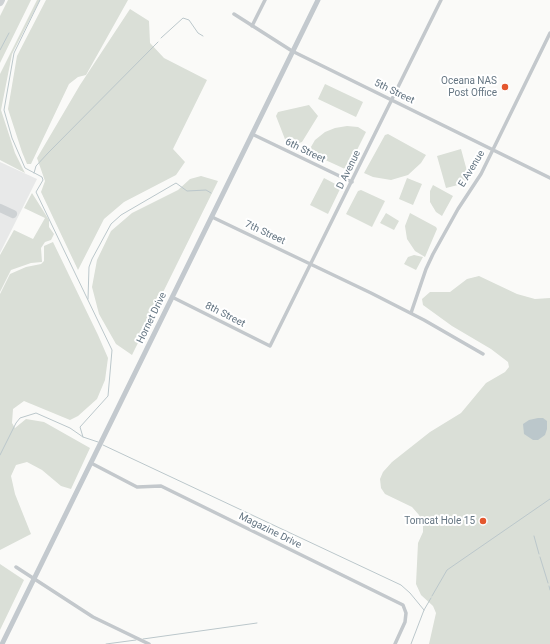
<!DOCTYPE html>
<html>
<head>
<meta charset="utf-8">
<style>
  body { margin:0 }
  canvas { display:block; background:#fafaf8 }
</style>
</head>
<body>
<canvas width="550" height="644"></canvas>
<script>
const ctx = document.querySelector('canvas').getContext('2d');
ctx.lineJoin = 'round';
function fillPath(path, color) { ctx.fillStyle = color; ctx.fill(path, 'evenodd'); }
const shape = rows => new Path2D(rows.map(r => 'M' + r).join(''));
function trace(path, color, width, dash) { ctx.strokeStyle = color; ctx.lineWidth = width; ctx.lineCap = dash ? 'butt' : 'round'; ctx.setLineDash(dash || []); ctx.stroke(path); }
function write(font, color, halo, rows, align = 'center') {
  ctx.font = font + ' Roboto,sans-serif'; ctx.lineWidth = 4; ctx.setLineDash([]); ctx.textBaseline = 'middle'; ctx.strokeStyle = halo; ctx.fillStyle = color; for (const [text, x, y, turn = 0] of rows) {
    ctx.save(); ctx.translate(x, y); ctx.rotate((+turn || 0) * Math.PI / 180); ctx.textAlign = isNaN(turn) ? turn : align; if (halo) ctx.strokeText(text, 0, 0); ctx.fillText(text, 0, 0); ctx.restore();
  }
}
fillPath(shape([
  [0,162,37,179,0,253]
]), '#e8e9e9');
fillPath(shape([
  [8,0,31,0,0,63,0,16],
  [37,0,40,0,12,54,1,110,15,153,25,173,0,160,0,74],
  [46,0,128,0,86,75,78,77,69,84,31,164,27,164,22,152,8,109,17,56],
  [130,9,149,21,150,43,164,58,207,80,173,149,185,162,176,175,124,202,104,219,78,270,41,192,45,181,37,158,80,85],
  [325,84,363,102,356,117,318,99],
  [309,105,318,116,302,142,288,147,276,116,278,112],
  [347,126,358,127,366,132,348,168,345,169,308,152,315,140,325,132,335,128],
  [388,134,426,155,421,163,408,175,391,180,373,177,364,173,385,135],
  [461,149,470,182,446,188,437,156],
  [201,176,218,181,132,355,116,344,99,314,92,287,97,260,111,231,132,213,178,190,190,179],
  [324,178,341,187,328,214,310,205],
  [407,178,422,184,413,205,399,199],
  [433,185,453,196,442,216,436,212,430,202,430,191],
  [361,190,385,201,372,227,346,214,358,191],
  [32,193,49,220,49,227,54,234,51,240,45,242,41,248,42,262,31,263,11,270,0,292,0,255,14,230,33,239,45,218,24,208],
  [386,213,399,221,394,230,380,223],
  [410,213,436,227,437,229,425,257,415,251,407,239,405,226],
  [53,242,98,335,108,358,105,380,97,399,78,416,70,420,24,401,13,409,12,423,15,428,26,419,44,422,90,448,71,489,61,486,42,470,27,462,16,465,11,476,15,494,31,534,0,550,0,294,10,274,26,267,41,264,44,261,44,246],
  [414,255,423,257,416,270,404,264,408,257],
  [479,276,517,294,535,299,550,298,550,644,429,644,436,613,433,606,421,595,416,584,418,543,423,532,423,525,419,515,412,507,385,494,381,488,380,479,383,472,392,462,430,432,461,413,486,383,505,372,509,367,508,362,491,349,452,326,423,305,422,299,430,292,450,292,467,279],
  [0,564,24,580,0,630]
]), '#dadfd7');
fillPath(shape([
  [538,418,543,418,547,421,547,429,545,435,538,440,533,440,524,434,523,424,529,420]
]), '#bbc7cb');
trace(shape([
  [40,0,14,53,4,110,12,138,25,168,42,177,43,180,36,192,112,350,108,396,80,427,83,437],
  [161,38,183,18,189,20,198,33,203,36],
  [0,50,9,33],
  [34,173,36,166,48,153,158,42],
  [88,299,89,267,92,259,111,224,121,215,176,183,187,191,206,190,211,193],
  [103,445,401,585,410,593,424,610],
  [0,455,16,423,20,418,36,413,70,428,83,437,98,442],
  [534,536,539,554],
  [540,557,548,583],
  [549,586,550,590],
  [432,596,447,570,550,499],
  [143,639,257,623],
  [106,644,136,640],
  [411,644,424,610,431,598]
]), '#bbc7cb', 1);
trace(shape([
  [0,2,1,0],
  [0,208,13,214]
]), '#ced2d4', 8);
trace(shape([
  [234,14,292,51,550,178],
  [252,26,265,0],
  [252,134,352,182],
  [212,217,371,293,424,320,483,354],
  [172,297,270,346,441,0],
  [411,313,426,269,433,254,458,209,481,174,550,33],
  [91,463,137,487,161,486,403,605,406,613,405,622,395,644],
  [16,567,93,617,149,644]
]), '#c3c8cc', 3.5);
trace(shape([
  [2,644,318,0]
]), '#c3c9ce', 5);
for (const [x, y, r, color] of [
  [505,87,4,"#e4572e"],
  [483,521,4,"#e4572e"]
]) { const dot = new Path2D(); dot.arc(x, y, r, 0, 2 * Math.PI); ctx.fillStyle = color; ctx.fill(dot); trace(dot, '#fff', 1.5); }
write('10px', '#657683', '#fff', [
  ["Oceana NAS",497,81],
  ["Post Office",497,93],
  ["Tomcat Hole 15",475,521]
], 'right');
write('10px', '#657683', '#fff', [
  ["5th Street",394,92,26],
  ["6th Street",305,151,26],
  ["E Avenue",472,169,-59],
  ["D Avenue",349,170,-64],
  ["7th Street",265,233,25],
  ["8th Street",225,315,27],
  ["Hornet Drive",152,318,-64],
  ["Magazine Drive",270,531,26]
]);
</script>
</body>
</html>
